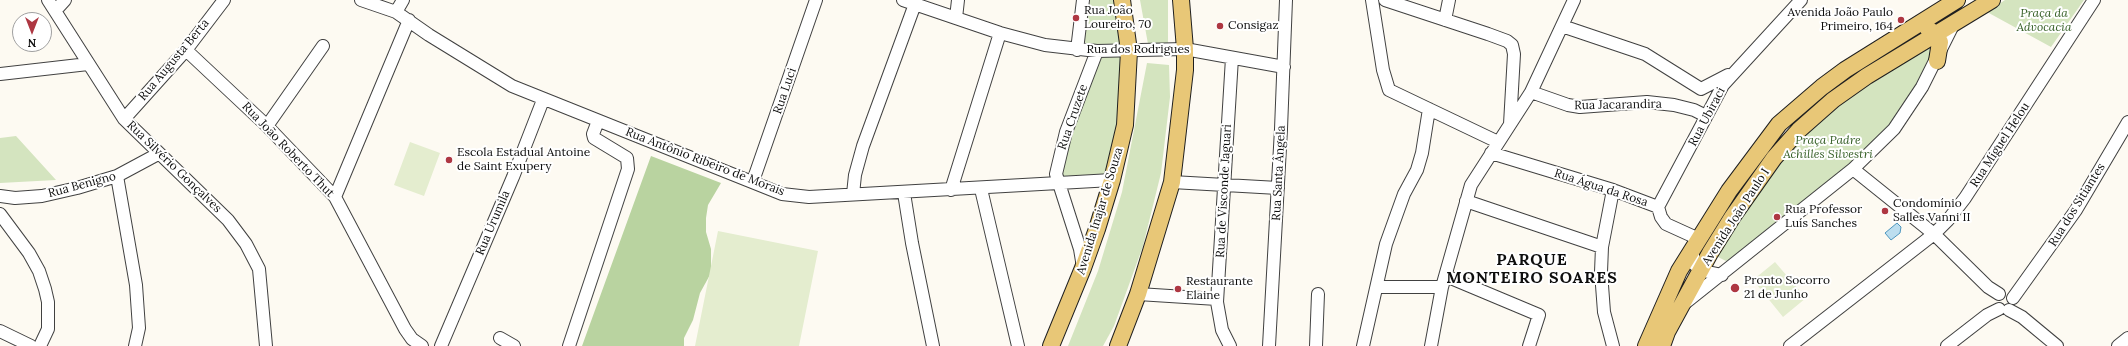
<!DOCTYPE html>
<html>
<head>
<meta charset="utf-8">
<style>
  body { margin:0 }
  #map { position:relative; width:2128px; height:346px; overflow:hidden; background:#fdfaf2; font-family:Lora,serif }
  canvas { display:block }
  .north { position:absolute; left:12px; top:12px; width:40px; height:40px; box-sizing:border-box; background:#fff; border:1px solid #9f9f9f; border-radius:50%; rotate:180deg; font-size:11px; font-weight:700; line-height:16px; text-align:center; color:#0e0e0e }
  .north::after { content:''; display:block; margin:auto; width:14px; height:18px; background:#ae3742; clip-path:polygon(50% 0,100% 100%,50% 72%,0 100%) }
</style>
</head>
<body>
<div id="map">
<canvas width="2128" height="346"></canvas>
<div class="north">N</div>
</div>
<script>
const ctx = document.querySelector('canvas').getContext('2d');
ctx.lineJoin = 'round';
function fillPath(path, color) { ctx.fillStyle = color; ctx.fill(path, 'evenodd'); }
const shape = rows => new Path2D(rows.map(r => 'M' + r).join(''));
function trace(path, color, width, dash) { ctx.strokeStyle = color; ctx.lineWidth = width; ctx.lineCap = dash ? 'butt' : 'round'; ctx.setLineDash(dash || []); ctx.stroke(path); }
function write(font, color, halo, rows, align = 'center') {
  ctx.font = font + ' Lora,serif'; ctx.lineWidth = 4; ctx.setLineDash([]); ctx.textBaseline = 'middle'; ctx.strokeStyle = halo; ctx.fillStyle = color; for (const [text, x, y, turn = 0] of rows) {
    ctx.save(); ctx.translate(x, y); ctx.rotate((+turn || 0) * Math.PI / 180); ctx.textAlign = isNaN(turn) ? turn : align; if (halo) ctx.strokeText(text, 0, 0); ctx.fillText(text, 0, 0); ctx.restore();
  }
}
fillPath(shape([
  [1090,0,1118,0,1124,35,1118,44,1106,48,1086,47,1084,38],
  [1140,0,1168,0,1168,45,1148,44],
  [2005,0,2084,0,2051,47,1987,12],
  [1933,40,1935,51,1902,115,1851,166,1730,260,1726,261,1716,256,1717,247,1782,157,1837,103],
  [1097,51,1128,57,1112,180,1059,182,1059,165],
  [1147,63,1169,65,1170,97,1161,173,1143,246,1114,326,1103,346,1068,346,1098,271,1122,192],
  [16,136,56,180,0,183,0,138]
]), '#d4e4bf');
fillPath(shape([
  [651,156,721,183,708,205,706,218,706,232,711,249,711,273,700,293,693,320,684,338,684,346,582,346]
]), '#b9d3a0');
fillPath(shape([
  [410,142,440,153,424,196,394,185],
  [718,231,818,251,799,346,695,346],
  [1775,262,1806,298,1783,317,1753,280]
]), '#e4edcf');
const water = shape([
  [1897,223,1901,227,1900,233,1891,240,1885,233,1897,223]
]);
fillPath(water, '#bcdeef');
trace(water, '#4c95bd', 1);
const minor = shape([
  [48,0,124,119,228,220,246,244,259,269,266,346],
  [361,0,396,12,429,35,512,86,782,194,809,197,1112,180],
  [903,0,1000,33,1045,45,1097,51,1185,49,1284,67],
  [1372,0,1383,70,1389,90,1498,142],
  [1385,0,1488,34,1507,41,1512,45,1514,54,1510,124],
  [55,11,65,0],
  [396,12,403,0],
  [956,18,958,0],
  [1445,20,1449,0],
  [1562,26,1645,54,1701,89,1728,75],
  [186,50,267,126,335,197,405,329,412,339,422,346],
  [1077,50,1083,0],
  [0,74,88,64],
  [1531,92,1568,105,1580,107,1647,102,1674,105,1694,110,1706,116],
  [124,119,186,50,224,0],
  [267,126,323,46],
  [1491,153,1613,190,1658,207,1661,217,1666,224,1699,239],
  [1853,169,1934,234,1988,287,1999,294],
  [117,176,136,285,139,328,135,346],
  [753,181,816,0],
  [1172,182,1278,188],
  [981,189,1018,346],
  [951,190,1000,33],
  [904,193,912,243,933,346],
  [853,194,855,175,863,146,915,4],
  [0,196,15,198,42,196,77,188,117,176,158,154],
  [335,197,409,20],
  [1466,201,1602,247],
  [1658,207,1723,85,1801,0],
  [0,214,29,253,39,271,45,289,48,302,48,329,40,346],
  [1692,251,1695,265,1708,272,1722,275],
  [1083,267,1080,249,1056,174,1066,132,1097,51],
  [1446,276,1539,315,1529,346],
  [1377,287,1442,287],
  [1138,294,1217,299],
  [2013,298,2076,210,2128,122],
  [1685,303,1853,169,1894,129,1922,87,1954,23],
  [2009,310,2022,317,2057,346],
  [0,331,31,346],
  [500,338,514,346],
  [441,346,513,177,543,100],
  [569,346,628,169,627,158,594,138,593,134,598,121],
  [1230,346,1222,330,1217,302,1232,58],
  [1269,346,1281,129,1286,0],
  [1316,346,1318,294],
  [1363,346,1386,244,1404,194,1417,170,1422,153,1429,109],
  [1431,346,1442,287,1471,185,1531,92,1574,0],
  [1613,346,1604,312,1601,272,1602,247,1613,190],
  [1790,346,1934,234,1948,220,1965,198,2094,0],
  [1947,346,1987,315,1999,309],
  [2118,346,2128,338]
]);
const major = shape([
  [1928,29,1936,34,1940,42,1937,61],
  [1051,346,1083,268,1097,229,1112,180,1125,125,1129,51,1122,0],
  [1118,346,1138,294,1172,182,1185,70,1185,49,1181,0],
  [1646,346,1679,271,1729,191,1779,124,1822,87,1845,70,1957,0],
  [1662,346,1667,332,1710,253,1733,216,1774,158,1799,130,1833,100,1867,76,1992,0]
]);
trace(minor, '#414141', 14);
trace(major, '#1f1f1f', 18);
trace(minor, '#fff', 12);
trace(major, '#e8c777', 16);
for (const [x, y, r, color] of [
  [1076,18,4,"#ae3742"],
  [1901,20,4,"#ae3742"],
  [1220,26,4,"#ae3742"],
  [449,160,4,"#ae3742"],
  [1885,211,4,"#ae3742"],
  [1777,217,4,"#ae3742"],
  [1735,288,5,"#ae3742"],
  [1178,289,4,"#ae3742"]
]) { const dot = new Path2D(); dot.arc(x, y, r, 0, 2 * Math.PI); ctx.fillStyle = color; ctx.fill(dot); trace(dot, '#fff', 1.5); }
write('12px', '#0e0e0e', '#fff', [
  ["Rua João",1084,11],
  ["Loureiro, 70",1084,25],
  ["Avenida João Paulo",1893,13,"right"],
  ["Primeiro, 164",1893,27,"right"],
  ["Consigaz",1228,26],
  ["Escola Estadual Antoine",457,153],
  ["de Saint Exupery",457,167],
  ["Condomínio",1893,204],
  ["Salles Vanni II",1893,218],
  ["Rua Professor",1785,210],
  ["Luís Sanches",1785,224],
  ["Pronto Socorro",1744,281],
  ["21 de Junho",1744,295],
  ["Restaurante",1186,282],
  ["Elaine",1186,296]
], 'left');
write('italic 12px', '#355f26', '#fff', [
  ["Praça da",2044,14],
  ["Advocacia",2044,28],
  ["Praça Padre",1828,141],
  ["Achilles Silvestri",1828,155]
]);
write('12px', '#0e0e0e', '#fff', [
  ["Rua dos Rodrigues",1138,50],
  ["Rua Augusta Berta",174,60,-50],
  ["Rua Luci",785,91,-71],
  ["Rua Jacarandira",1618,105,-1],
  ["Rua Cruzete",1073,117,-71],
  ["Rua Ubiraci",1707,117,-62],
  ["Rua Miguel Helou",2000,145,-57],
  ["Rua João Roberto Thut",288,150,46],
  ["Rua Antônio Ribeiro de Morais",705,162,21],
  ["Rua Silvério Gonçalves",174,167,44],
  ["Rua Santa Ângela",1279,173,-87],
  ["Rua Benigno",82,185,-15],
  ["Rua Água da Rosa",1601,188,18],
  ["Rua de Visconde Jaguari",1224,191,-87],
  ["Rua dos Sitiantes",2077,205,-58],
  ["Avenida Inajar de Souza",1100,211,-73],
  ["Avenida João Paulo I",1736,217,-57],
  ["Rua Urumila",493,223,-67]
]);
ctx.letterSpacing = '1px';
write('bold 16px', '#0e0e0e', '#fff', [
  ["PARQUE",1532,260],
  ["MONTEIRO SOARES",1532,278]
]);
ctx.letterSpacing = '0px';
</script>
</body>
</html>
